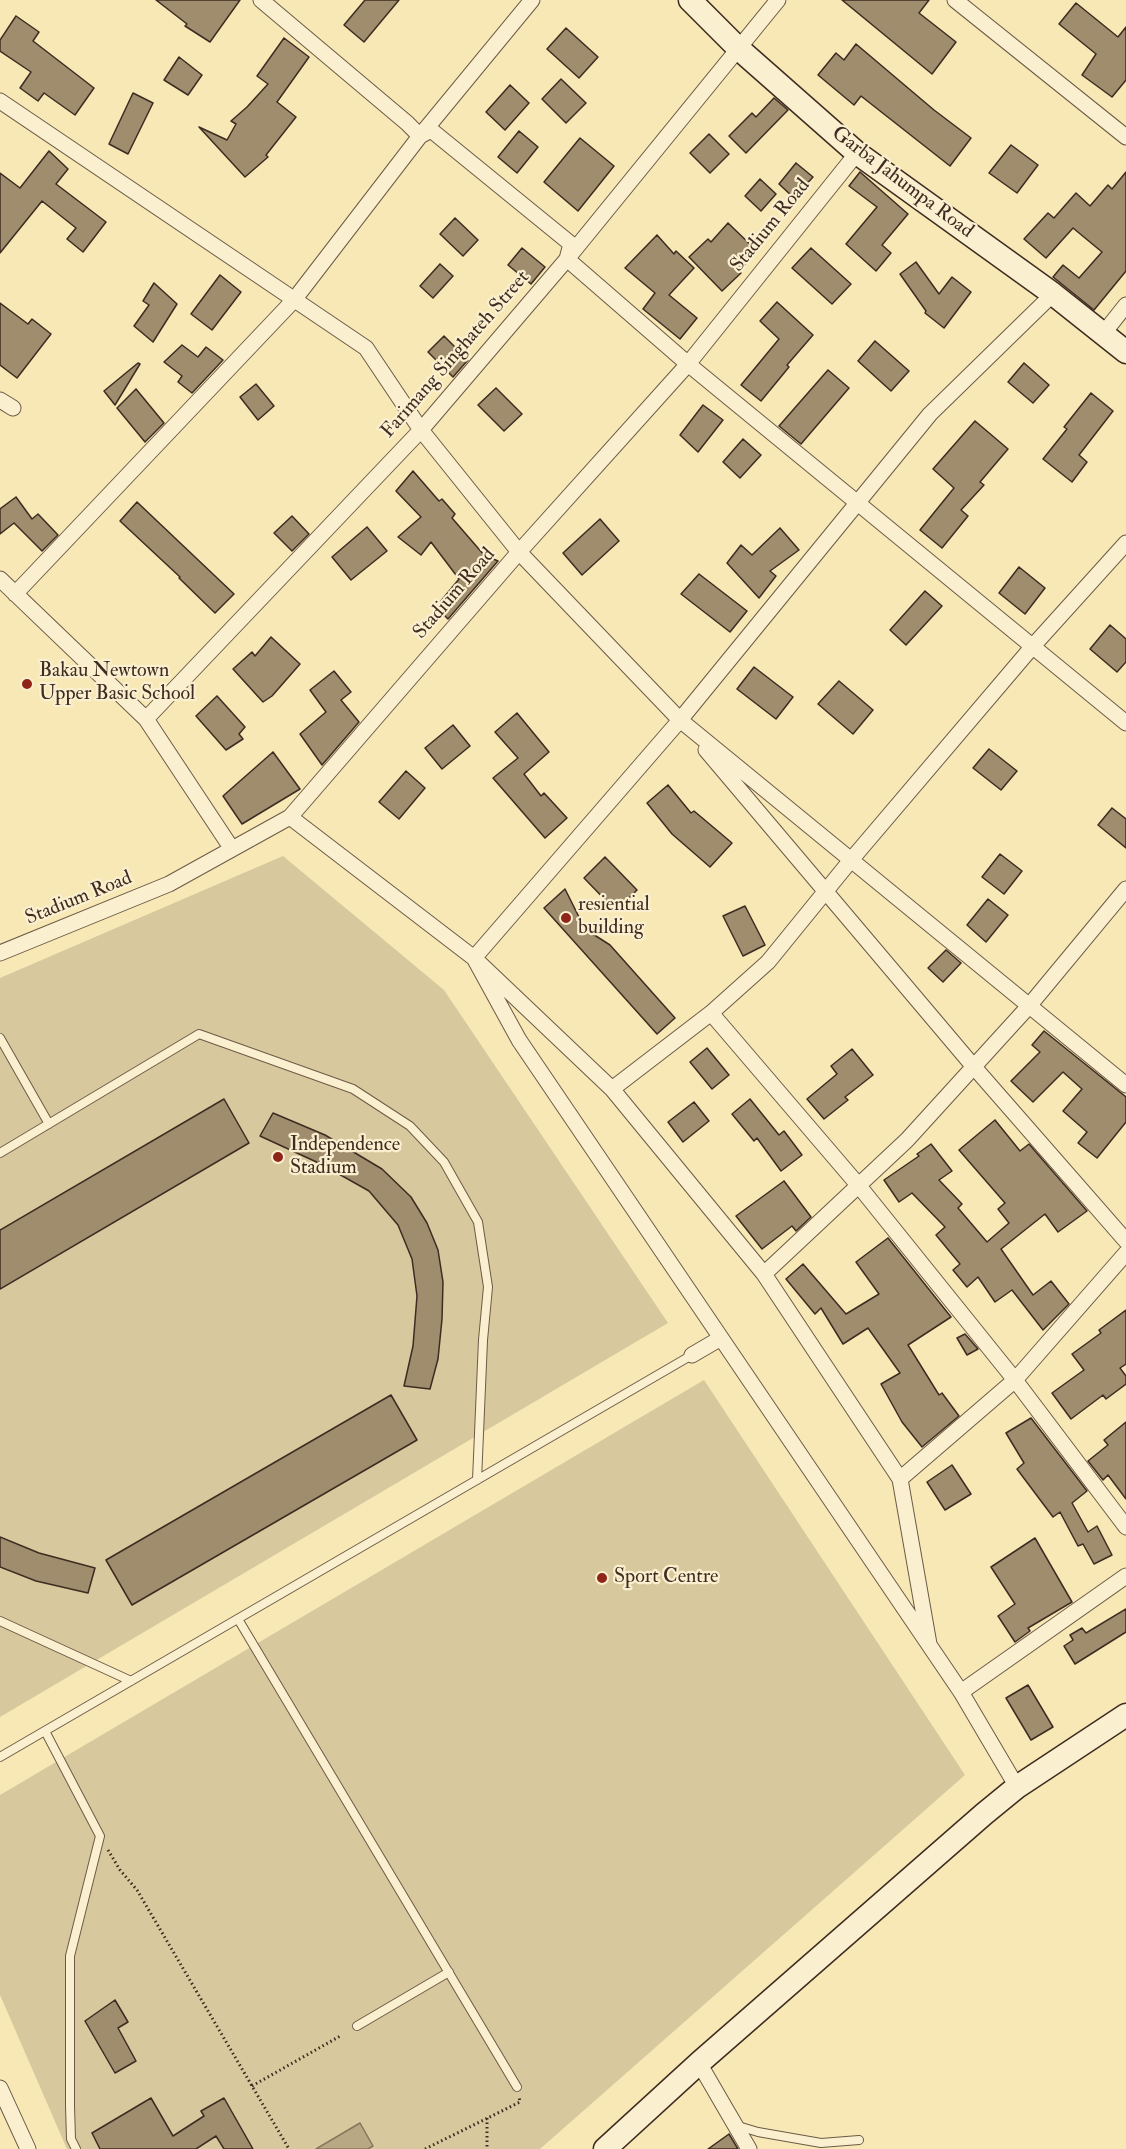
<!DOCTYPE html>
<html>
<head>
<meta charset="utf-8">
<style>
  body { margin:0 }
  canvas { display:block; background:#f7e8b6 }
</style>
</head>
<body>
<canvas width="1126" height="2149"></canvas>
<script>
const ctx = document.querySelector('canvas').getContext('2d');
ctx.lineJoin = 'round';
function fillPath(path, color) { ctx.fillStyle = color; ctx.fill(path, 'evenodd'); }
const shape = rows => new Path2D(rows.map(r => 'M' + r).join(''));
function trace(path, color, width, dash) { ctx.strokeStyle = color; ctx.lineWidth = width; ctx.lineCap = dash ? 'butt' : 'round'; ctx.setLineDash(dash || []); ctx.stroke(path); }
function write(font, color, halo, rows, align = 'center') {
  ctx.font = font + ' "IM FELL Double Pica",serif'; ctx.lineWidth = 4.5; ctx.setLineDash([]); ctx.textBaseline = 'middle'; ctx.strokeStyle = halo; ctx.fillStyle = color; for (const [text, x, y, turn = 0] of rows) {
    ctx.save(); ctx.translate(x, y); ctx.rotate((+turn || 0) * Math.PI / 180); ctx.textAlign = isNaN(turn) ? turn : align; if (halo) ctx.strokeText(text, 0, 0); ctx.fillText(text, 0, 0); ctx.restore();
  }
}
fillPath(shape([
  [283,856,444,990,668,1323,0,1717,0,978],
  [704,1380,965,1775,540,2149,67,2149,0,1995,0,1795]
]), '#d8c89d');
const water = shape([
  [360,2123,373,2146,368,2149,316,2149,360,2123]
]);
fillPath(water, '#b8a883');
trace(water, '#88765c', 1.5);
const building = shape([
  [156,0,240,0,210,42,185,26,187,24,156,0],
  [365,0,399,0,364,42,344,25,365,0],
  [842,0,929,0,919,13,956,42,932,74,842,0],
  [1076,3,1118,37,1126,27,1126,80,1112,97,1082,75,1096,54,1059,24,1076,3],
  [16,16,39,32,33,41,94,88,75,115,44,93,38,101,20,88,31,72,0,51,0,40,16,16],
  [566,28,598,57,579,78,547,49,566,28],
  [284,38,309,57,277,102,296,117,266,155,268,157,245,177,199,127,227,140,236,124,231,121,247,107,268,84,257,76,284,38],
  [856,44,934,110,971,138,950,166,861,96,854,105,818,75,836,53,844,60,856,44],
  [179,57,202,75,188,95,164,80,179,57],
  [561,79,586,103,566,123,542,99,561,79],
  [510,85,529,103,505,130,486,112,510,85],
  [133,93,153,103,128,154,109,144,133,93],
  [774,98,788,110,746,153,729,136,752,113,756,117,774,98],
  [519,131,538,147,517,173,498,157,519,131],
  [709,134,729,154,710,173,690,153,709,134],
  [580,138,614,166,578,211,544,182,580,138],
  [1011,145,1038,165,1017,193,989,173,1011,145],
  [49,151,68,169,56,184,106,222,83,252,67,239,76,228,42,201,0,253,0,173,20,188,49,151],
  [796,163,813,177,794,198,779,184,796,163],
  [860,172,908,214,882,245,891,253,876,271,846,244,877,207,849,186,860,172],
  [1126,172,1126,271,1094,310,1053,277,1063,265,1079,278,1102,252,1073,228,1046,258,1024,239,1048,213,1054,218,1076,193,1090,206,1108,185,1112,189,1126,172],
  [760,179,776,194,761,211,745,196,760,179],
  [455,218,478,240,463,256,440,234,455,218],
  [728,223,757,251,739,271,741,273,722,291,689,257,708,239,711,242,728,223],
  [657,235,674,254,676,251,694,268,669,295,697,318,680,339,643,309,655,293,625,268,657,235],
  [522,248,545,267,531,284,508,265,522,248],
  [811,248,851,284,832,304,792,268,811,248],
  [916,262,939,294,952,277,971,292,944,328,925,313,926,311,900,274,916,262],
  [440,264,453,276,433,298,420,286,440,264],
  [220,275,241,292,212,330,191,314,220,275],
  [154,283,177,304,153,342,134,326,149,305,143,301,154,283],
  [777,302,813,335,787,365,789,367,761,401,741,385,779,339,760,321,777,302],
  [0,303,28,324,32,319,51,334,17,378,0,365,0,303],
  [444,336,468,360,453,377,428,352,444,336],
  [875,341,909,371,891,391,858,361,875,341],
  [182,345,198,357,206,347,223,360,192,393,178,382,182,376,164,362,182,345],
  [138,363,140,364,115,405,104,391,138,363],
  [1024,363,1049,385,1033,403,1008,382,1024,363],
  [828,370,849,388,801,444,779,426,828,370],
  [256,384,274,406,258,420,240,397,256,384],
  [496,388,522,414,504,431,478,405,496,388],
  [136,389,164,423,145,442,117,408,136,389],
  [1091,393,1113,411,1079,455,1087,462,1072,482,1043,459,1067,429,1064,427,1091,393],
  [703,405,723,420,698,452,680,435,703,405],
  [975,421,1008,449,980,482,984,485,961,510,968,516,942,548,920,530,954,488,933,469,975,421],
  [743,439,761,455,740,478,723,462,743,439],
  [413,471,439,501,442,499,455,514,452,518,484,555,498,561,448,619,436,607,459,579,431,542,421,555,398,537,421,517,396,491,413,471],
  [16,497,32,519,38,514,58,535,42,551,14,523,0,534,0,509,16,497],
  [137,502,234,594,215,613,179,578,180,577,120,521,137,502],
  [292,516,309,534,292,551,274,533,292,516],
  [600,519,619,541,582,575,563,553,600,519],
  [367,527,387,551,351,580,332,557,367,527],
  [780,528,799,550,770,571,776,576,759,598,727,563,741,545,752,555,780,528],
  [1019,567,1045,588,1025,614,999,593,1019,567],
  [699,574,747,611,730,632,681,594,699,574],
  [925,591,942,606,906,645,890,630,925,591],
  [1110,625,1126,639,1126,662,1117,672,1090,649,1110,625],
  [271,637,300,664,272,696,263,702,233,669,252,652,255,656,271,637],
  [754,667,793,697,776,719,737,689,754,667],
  [334,671,351,692,341,700,359,722,322,765,300,734,326,712,310,690,334,671],
  [839,681,873,710,853,734,818,704,839,681],
  [217,696,245,727,239,734,243,739,226,750,196,716,217,696],
  [517,713,549,752,524,774,541,796,544,793,567,818,545,838,493,778,518,758,495,732,517,713],
  [453,725,470,746,442,769,425,748,453,725],
  [989,749,1017,771,1001,790,973,768,989,749],
  [273,752,300,789,242,824,223,796,273,752],
  [406,771,425,788,399,819,379,802,406,771],
  [668,785,691,813,694,811,732,843,710,867,672,834,647,803,668,785],
  [1112,808,1126,819,1126,848,1098,825,1112,808],
  [1000,854,1022,871,1004,894,982,877,1000,854],
  [605,857,637,890,616,911,584,878,605,857],
  [565,889,585,929,610,945,675,1018,657,1034,544,908,565,889],
  [988,899,1008,915,986,942,967,925,988,899],
  [745,906,765,945,743,956,723,916,745,906],
  [946,950,961,963,943,982,928,968,946,950],
  [1044,1031,1126,1097,1126,1122,1097,1158,1078,1143,1087,1132,1063,1111,1082,1089,1063,1072,1033,1102,1011,1081,1040,1052,1032,1045,1044,1031],
  [707,1048,729,1075,712,1089,690,1062,707,1048],
  [852,1049,873,1075,845,1097,848,1100,824,1119,807,1099,837,1074,831,1066,852,1049],
  [224,1099,249,1143,0,1289,0,1230,224,1099],
  [750,1099,779,1135,784,1131,802,1155,781,1171,757,1138,754,1141,732,1114,750,1099],
  [694,1102,709,1121,683,1142,668,1122,694,1102],
  [273,1113,325,1135,382,1169,411,1197,427,1223,438,1250,443,1282,442,1319,438,1359,430,1389,404,1386,413,1346,417,1296,412,1259,398,1225,369,1191,323,1165,260,1136,273,1113],
  [995,1120,1020,1151,1029,1144,1087,1211,1058,1232,1045,1214,1001,1249,1033,1295,1051,1281,1069,1304,1043,1330,1012,1290,995,1302,978,1277,967,1287,953,1270,960,1264,936,1235,945,1227,912,1193,899,1202,884,1180,919,1156,917,1154,931,1144,952,1171,939,1180,962,1204,958,1208,987,1242,1009,1223,998,1209,1005,1203,959,1150,995,1120],
  [784,1181,811,1217,796,1231,792,1226,762,1249,736,1216,784,1181],
  [888,1238,951,1317,908,1345,939,1395,942,1393,959,1416,922,1447,902,1422,881,1384,900,1373,868,1328,843,1344,821,1308,815,1314,786,1279,803,1264,846,1314,879,1294,856,1262,888,1238],
  [1126,1310,1126,1364,1120,1368,1126,1376,1126,1384,1106,1399,1103,1395,1071,1419,1052,1393,1084,1370,1072,1354,1101,1333,1099,1330,1126,1310],
  [965,1334,978,1349,967,1355,957,1338,965,1334],
  [391,1395,417,1440,132,1605,106,1560,391,1395],
  [1031,1418,1087,1491,1072,1503,1088,1532,1097,1526,1112,1555,1094,1564,1083,1544,1078,1546,1060,1512,1053,1517,1017,1469,1024,1463,1006,1433,1031,1418],
  [1126,1422,1126,1499,1108,1475,1103,1480,1088,1461,1108,1445,1104,1440,1126,1422],
  [952,1465,971,1494,945,1510,927,1482,952,1465],
  [0,1537,39,1553,95,1568,88,1593,36,1581,0,1567,0,1537],
  [1035,1538,1072,1602,1028,1628,1030,1631,1015,1642,998,1616,1015,1604,991,1567,1035,1538],
  [1126,1609,1126,1632,1075,1664,1064,1646,1073,1640,1070,1635,1082,1628,1086,1633,1126,1609],
  [1028,1685,1053,1727,1031,1740,1006,1698,1028,1685],
  [115,2000,128,2022,118,2028,136,2061,115,2073,85,2021,115,2000],
  [151,2098,173,2136,204,2116,201,2111,224,2098,253,2149,224,2149,216,2136,196,2149,100,2149,92,2133,151,2098],
  [729,2134,738,2149,708,2149,729,2134]
]);
fillPath(building, '#9f8d6e');
trace(building, '#3f2b21', 1.5);
const lane = shape([
  [0,1038,49,1124],
  [0,1153,199,1034,353,1089,410,1126,444,1162,478,1222,488,1287,483,1340,477,1480],
  [238,1619,517,2087],
  [0,1621,131,1681],
  [45,1731,100,1836,70,1956,70,2106,71,2139,76,2149],
  [0,1757,692,1355],
  [357,2026,449,1972],
  [738,2126,758,2132,821,2143,859,2140]
]);
const street = shape([
  [261,0,407,123,420,136,431,130,571,244,567,259,688,364,1126,723],
  [955,0,1126,137],
  [0,101,366,348,421,430,519,552,680,720,1126,1085],
  [1103,334,1126,305],
  [0,400,13,408],
  [0,579,146,719,232,849],
  [15,594,294,300,420,136,532,0],
  [146,719,421,430,567,259,778,0],
  [706,750,974,1067,1126,1241],
  [290,817,474,958,519,1040,961,1692,1017,1787],
  [0,953,169,884,290,817,519,552,688,364,857,153],
  [711,1013,859,1186,1015,1380,1126,1527],
  [612,1089,711,1013,768,962,851,860,1033,646,1126,543],
  [764,1274,907,1140,1029,1006,1126,889],
  [692,1355,721,1338],
  [900,1479,1015,1380,1126,1253],
  [929,1644,900,1479,764,1274,612,1089,474,958,680,720,930,414,1053,294],
  [961,1692,1126,1576],
  [699,2063,749,2149],
  [0,2088,28,2149]
]);
const secondary = shape([
  [690,0,739,49,857,153,1053,294,1126,352],
  [605,2149,699,2063,984,1814,1017,1787,1126,1715]
]);
trace(lane, '#6d5a46', 10);
trace(street, '#6d5a46', 17);
trace(secondary, '#3f2b21', 25);
trace(shape([
  [108,1850,120,1870,137,1890,289,2149],
  [252,2086,342,2035],
  [487,2118,487,2149],
  [425,2149,520,2102,519,2097]
]), '#3f2b21', 3, [1.5, 3]);
trace(lane, '#faf0d0', 8);
trace(street, '#faf0d0', 15);
trace(secondary, '#faf0d0', 22);
for (const [x, y, r, color] of [
  [27,684,6,"#8f2418"],
  [566,918,6,"#8f2418"],
  [278,1157,6,"#8f2418"],
  [602,1578,6,"#8f2418"]
]) { const dot = new Path2D(); dot.arc(x, y, r, 0, 2 * Math.PI); ctx.fillStyle = color; ctx.fill(dot); trace(dot, '#faf0d0', 2); }
write('20px', '#3f2b21', '#faf0d0', [
  ["Garba Jahumpa Road",902,183,37],
  ["Stadium Road",771,226,-51],
  ["Farimang Singhateh Street",456,355,-49],
  ["Stadium Road",455,594,-49],
  ["Stadium Road",79,899,-22]
]);
write('20px', '#3f2b21', '#faf0d0', [
  ["Bakau Newtown",39,672],
  ["Upper Basic School",39,695],
  ["resiential",578,906],
  ["building",578,929],
  ["Independence",290,1146],
  ["Stadium",290,1169],
  ["Sport Centre",614,1578]
], 'left');
</script>
</body>
</html>
